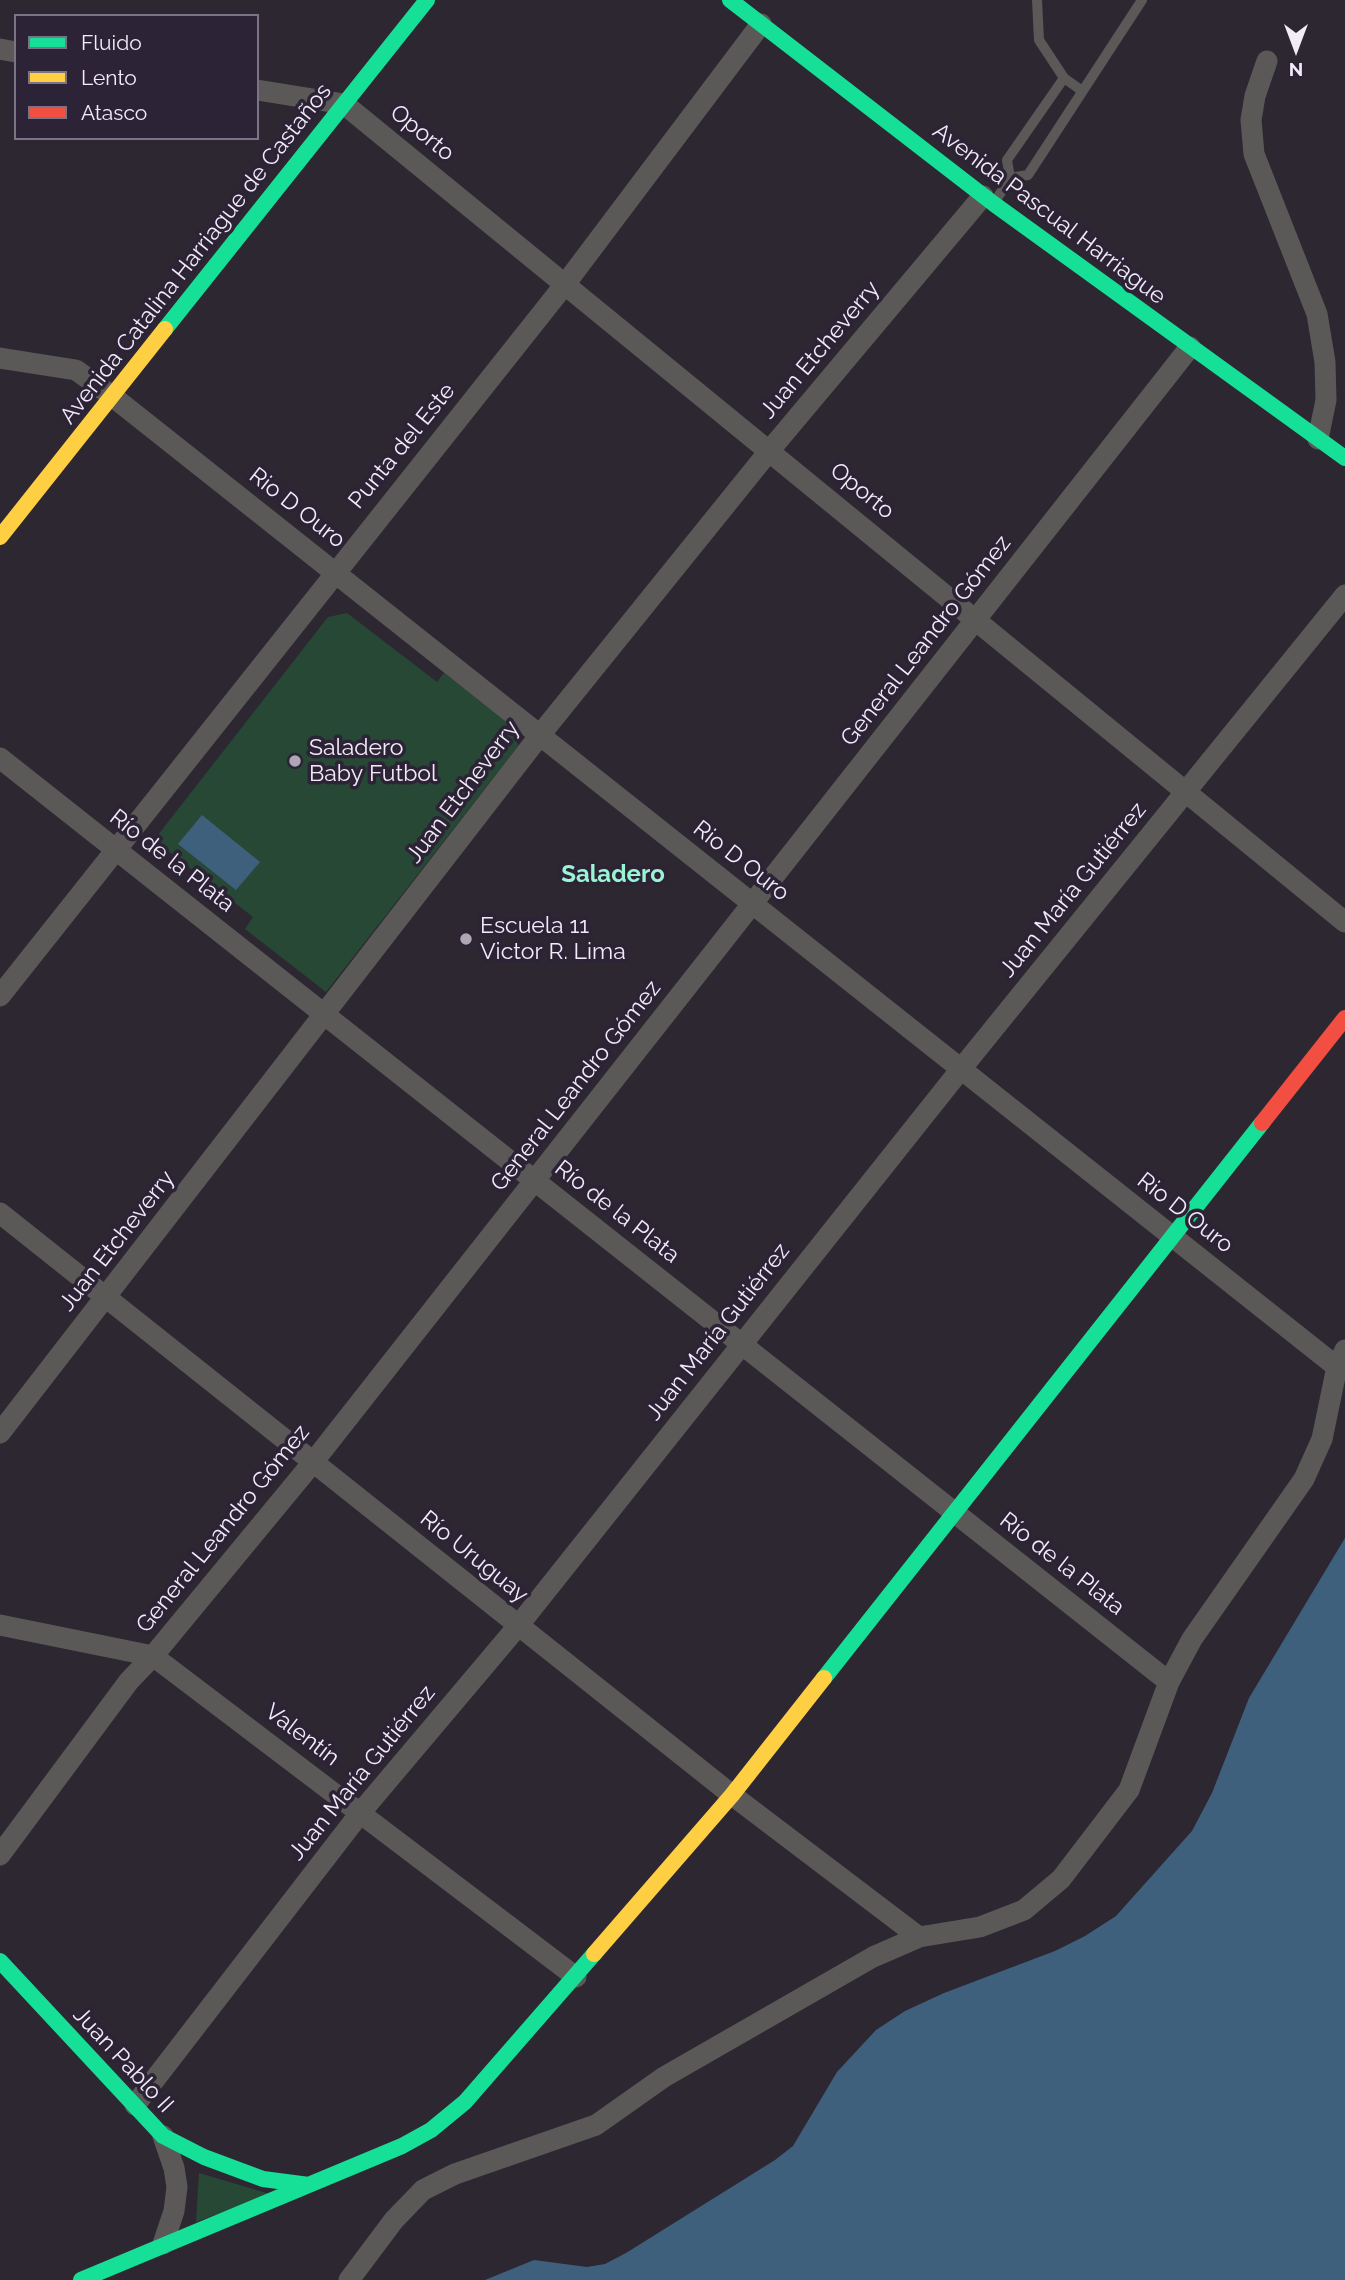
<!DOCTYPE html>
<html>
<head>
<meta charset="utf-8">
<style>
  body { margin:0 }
  #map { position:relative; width:1345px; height:2280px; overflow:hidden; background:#2d2732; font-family:Raleway,sans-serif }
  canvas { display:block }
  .legend { position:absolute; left:14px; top:14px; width:245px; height:126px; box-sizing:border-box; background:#2d2336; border:2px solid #7c7384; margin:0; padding:9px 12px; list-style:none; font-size:21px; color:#f2ebf8 }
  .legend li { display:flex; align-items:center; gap:14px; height:35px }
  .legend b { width:35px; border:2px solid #7c7384 }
  .north { position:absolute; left:1261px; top:14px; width:70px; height:70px; -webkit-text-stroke:5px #2d2336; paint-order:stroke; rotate:180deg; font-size:19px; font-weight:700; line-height:28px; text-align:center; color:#f2ebf8 }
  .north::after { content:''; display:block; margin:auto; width:24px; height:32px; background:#f2ebf8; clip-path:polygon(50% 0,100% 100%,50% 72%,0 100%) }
</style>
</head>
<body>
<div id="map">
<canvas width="1345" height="2280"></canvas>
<ul class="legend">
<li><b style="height:9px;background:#16e098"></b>Fluido</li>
<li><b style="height:9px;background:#ffcf43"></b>Lento</li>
<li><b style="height:9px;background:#f24e42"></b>Atasco</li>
</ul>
<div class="north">N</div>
</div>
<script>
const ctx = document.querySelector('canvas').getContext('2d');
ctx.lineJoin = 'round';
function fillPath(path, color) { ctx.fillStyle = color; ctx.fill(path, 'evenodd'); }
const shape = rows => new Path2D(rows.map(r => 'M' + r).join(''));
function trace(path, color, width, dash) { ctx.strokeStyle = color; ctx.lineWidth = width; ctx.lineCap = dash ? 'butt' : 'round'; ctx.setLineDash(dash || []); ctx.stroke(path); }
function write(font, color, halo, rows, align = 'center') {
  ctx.font = font + ' Raleway,sans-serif'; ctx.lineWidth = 7; ctx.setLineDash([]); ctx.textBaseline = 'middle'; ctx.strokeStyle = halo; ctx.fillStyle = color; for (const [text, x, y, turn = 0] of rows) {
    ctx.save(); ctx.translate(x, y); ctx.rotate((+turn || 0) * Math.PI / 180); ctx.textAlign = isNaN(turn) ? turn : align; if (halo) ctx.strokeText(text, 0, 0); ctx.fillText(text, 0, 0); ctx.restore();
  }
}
fillPath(shape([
  [347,613,437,682,444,673,516,728,518,746,326,992,245,929,253,917,154,840,328,617],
  [199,2173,270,2194,196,2222]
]), '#274835');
fillPath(shape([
  [202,815,260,862,236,890,178,844],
  [1345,1538,1345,2280,485,2280,534,2260,587,2267,605,2264,626,2253,775,2160,793,2146,837,2072,876,2030,905,2011,944,1993,1055,1951,1085,1936,1116,1916,1192,1831,1212,1793,1249,1698]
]), '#3f607d');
trace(shape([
  [1037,0,1039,40,1064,78,1081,90],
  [1010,178,1028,175,1142,0],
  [994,203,1010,178,1007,160,1064,78]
]), '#5b5958', 10);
trace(shape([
  [0,49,16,52],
  [1267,61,1255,96,1251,120,1254,154,1317,314,1325,362,1326,400,1318,439],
  [257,90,344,104,1345,922],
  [0,358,76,370,112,396,1337,1367],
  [0,758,1169,1682],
  [0,996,566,283,761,24],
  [0,1213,732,1795,919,1937],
  [0,1433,540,735,770,450,983,196],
  [0,1625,153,1656,576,1977],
  [0,1855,129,1681,153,1656,314,1461,1190,347],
  [135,2105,361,1812,518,1626,961,1069,1345,595],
  [163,2136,174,2168,177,2187,174,2211,163,2244],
  [349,2280,394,2220,423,2190,455,2174,596,2125,664,2077,873,1957,919,1937,980,1927,1024,1910,1061,1879,1129,1790,1169,1682,1192,1639,1304,1479,1322,1439,1337,1367,1345,1350]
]), '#5b5958', 21);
trace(shape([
  [730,0,994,204,1345,458],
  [165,329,427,0],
  [824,1678,1262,1123],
  [0,1961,163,2136,204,2157,263,2179,309,2185],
  [81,2280,402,2146,431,2130,465,2102,594,1954]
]), '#16e098', 16);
trace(shape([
  [0,537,165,329],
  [594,1954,732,1795,824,1678]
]), '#ffcf43', 16);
trace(shape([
  [1262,1123,1345,1018]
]), '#f24e42', 16);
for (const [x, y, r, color] of [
  [295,761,7,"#ada6b3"],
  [466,939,7,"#ada6b3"]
]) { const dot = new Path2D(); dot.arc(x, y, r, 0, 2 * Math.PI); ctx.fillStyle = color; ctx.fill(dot); trace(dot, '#2d2336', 2.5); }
write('23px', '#f2ebf8', '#2d2336', [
  ["Oporto",422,133,39],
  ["Avenida Pascual Harriague",1049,214,37],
  ["Avenida Catalina Harriague de Castaños",196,254,-52],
  ["Juan Etcheverry",820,350,-50],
  ["Punta del Este",402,446,-51],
  ["Oporto",862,491,39],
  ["Rio D Ouro",297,508,38],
  ["General Leandro Gómez",926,641,-52],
  ["Juan Etcheverry",463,792,-53],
  ["Río de la Plata",172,861,38],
  ["Rio D Ouro",741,861,38],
  ["Juan María Gutiérrez",1073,890,-51],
  ["General Leandro Gómez",576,1086,-52],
  ["Río de la Plata",617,1212,38],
  ["Rio D Ouro",1185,1213,38],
  ["Juan Etcheverry",117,1241,-52],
  ["Juan María Gutiérrez",718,1332,-52],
  ["General Leandro Gómez",223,1529,-51],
  ["Río Uruguay",474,1557,39],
  ["Río de la Plata",1062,1564,38],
  ["Valentín",302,1735,37],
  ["Juan María Gutiérrez",362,1773,-51],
  ["Juan Pablo II",123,2060,47]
]);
write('23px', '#f2ebf8', '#2d2336', [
  ["Saladero",309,748],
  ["Baby Futbol",309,774],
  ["Escuela 11",480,926],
  ["Victor R. Lima",480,952]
], 'left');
write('bold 24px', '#99f4d2', '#2d2336', [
  ["Saladero",613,875]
]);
</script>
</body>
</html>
